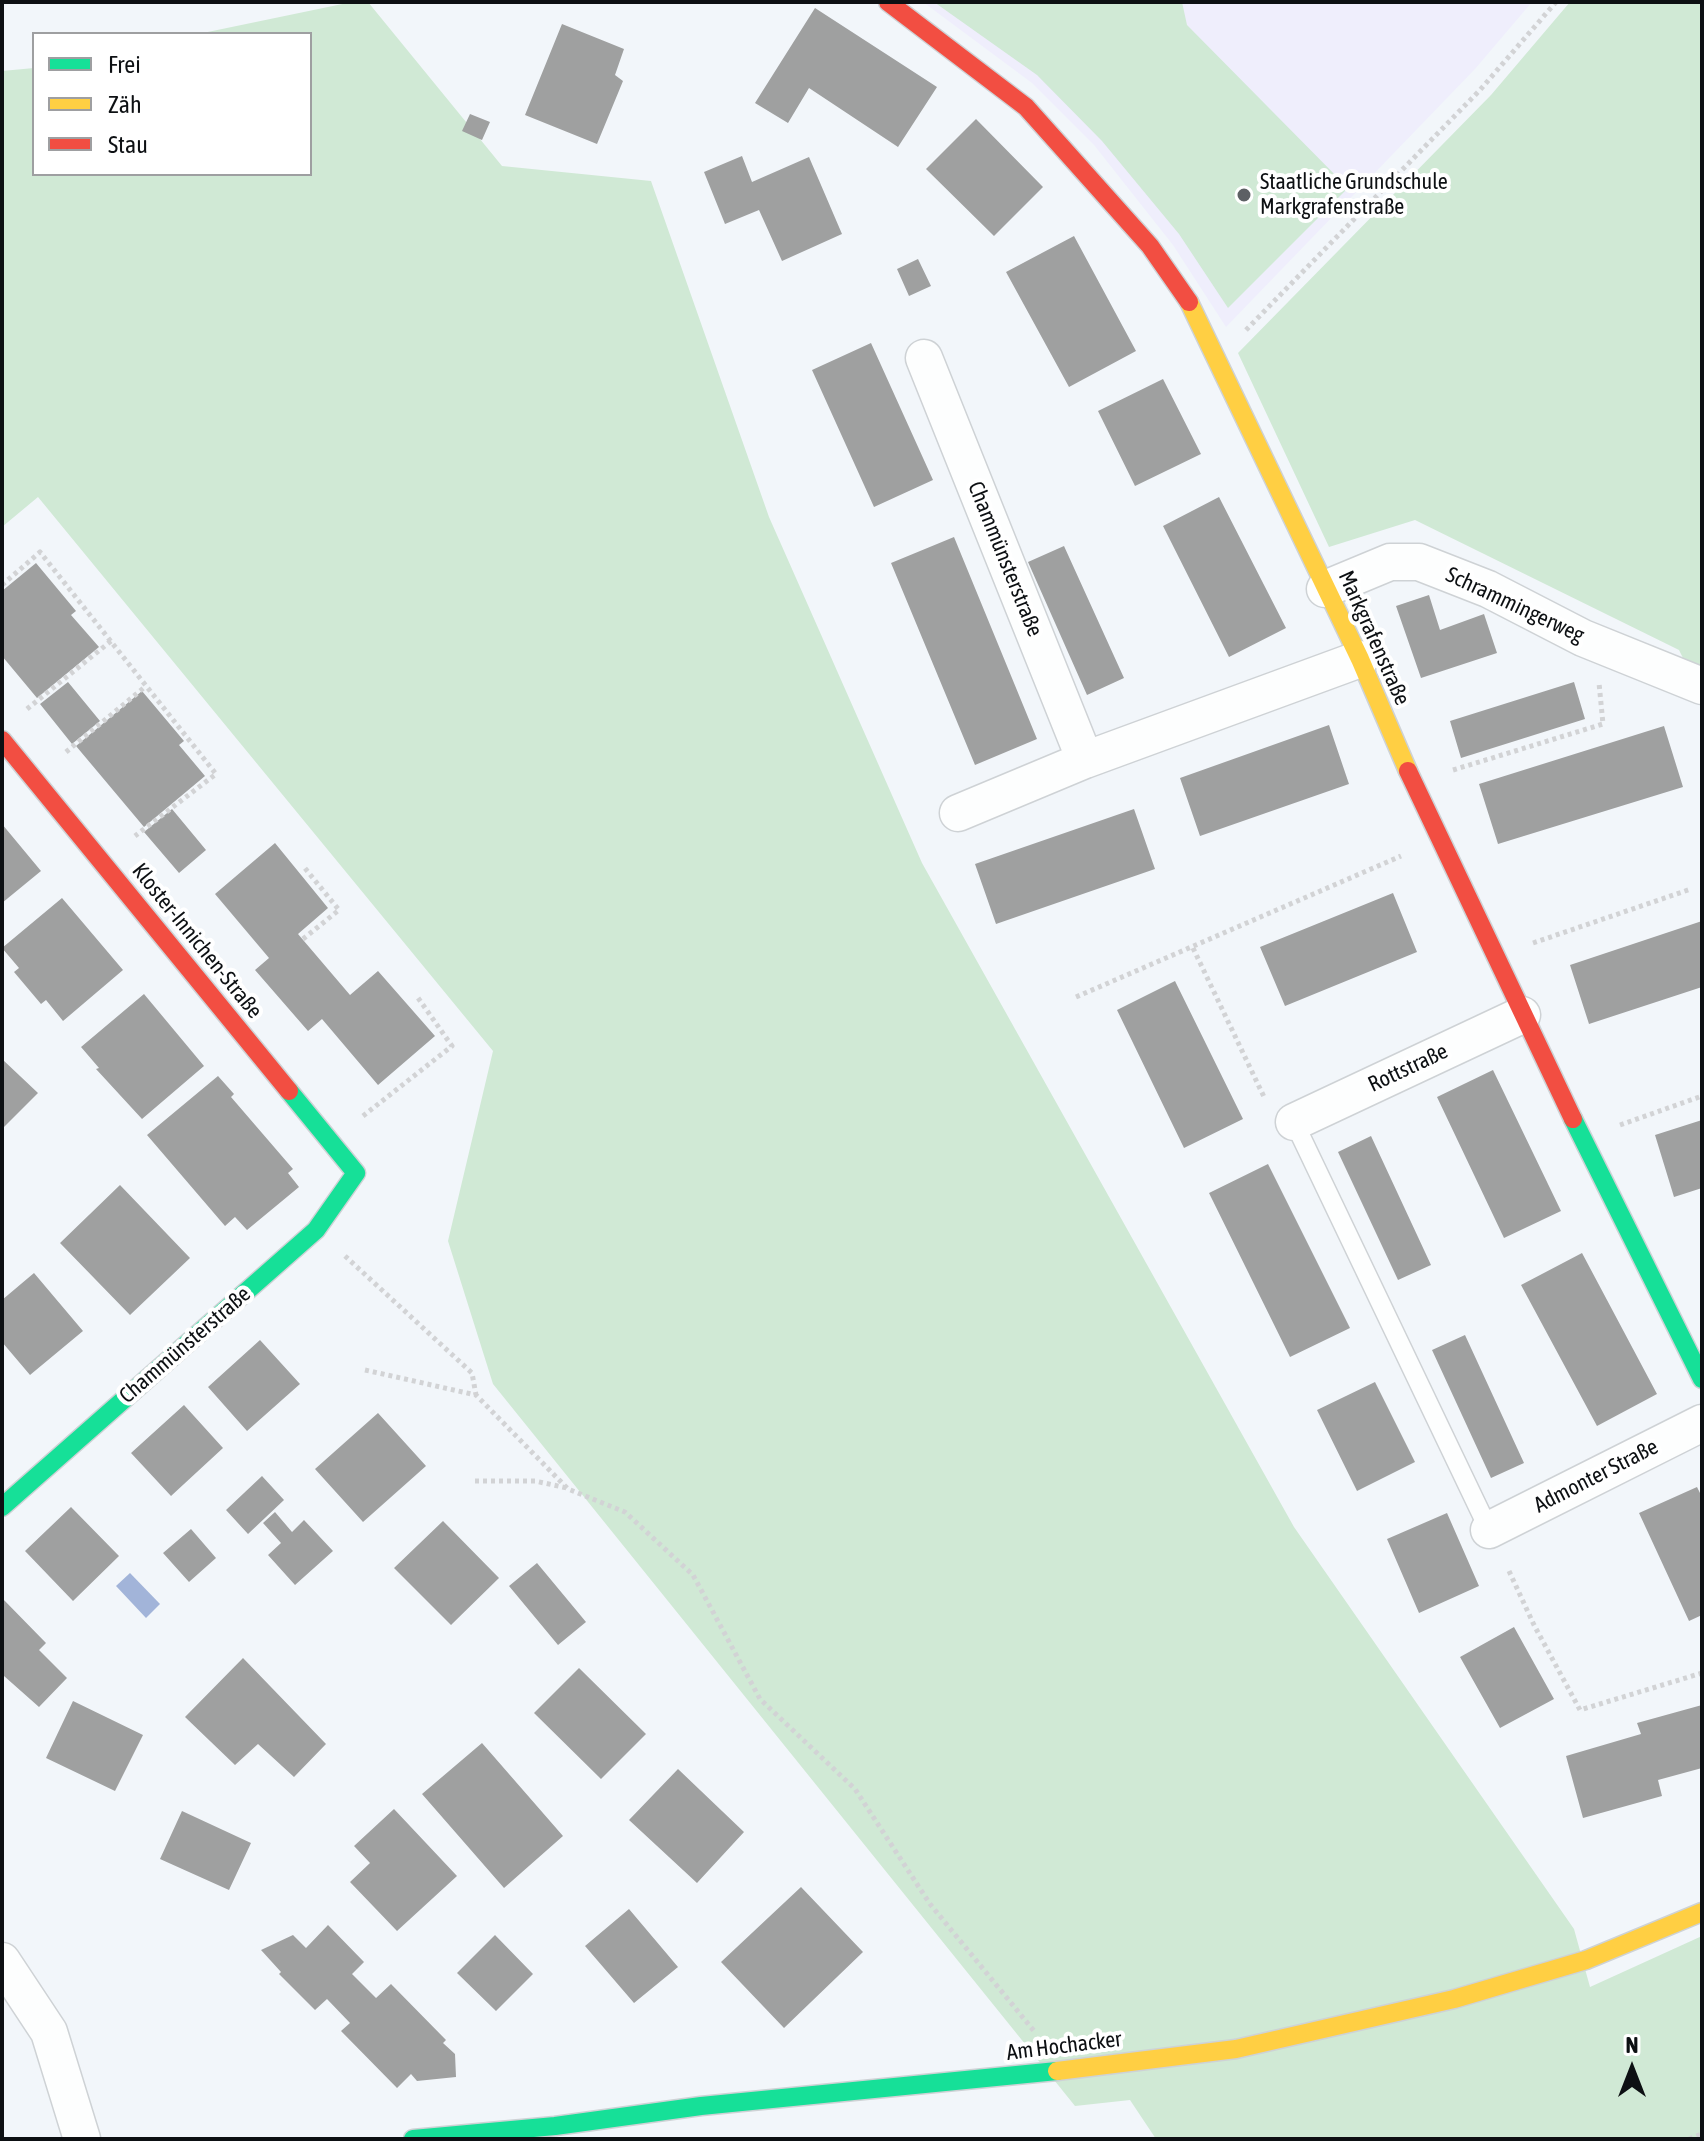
<!DOCTYPE html>
<html>
<head>
<meta charset="utf-8">
<style>
  body { margin:0 }
  #map { position:relative; width:1704px; height:2141px; overflow:hidden; background:#f2f6fa; font-family:"Asap Condensed",sans-serif }
  canvas { display:block }
  .frame { position:absolute; inset:0; border:4px solid #0d1013; pointer-events:none }
  .legend { position:absolute; left:32px; top:32px; width:280px; height:144px; box-sizing:border-box; background:#fff; border:2px solid #9e9fa1; margin:0; padding:10px 14px; list-style:none; font-size:24px; color:#0d1013 }
  .legend li { display:flex; align-items:center; gap:16px; height:40px }
  .legend b { width:40px; border:2px solid #9e9fa1 }
  .north { position:absolute; left:1592px; top:2029px; width:80px; height:80px; -webkit-text-stroke:6px #fff; paint-order:stroke; rotate:0deg; font-size:22px; font-weight:700; line-height:32px; text-align:center; color:#0d1013 }
  .north::after { content:''; display:block; margin:auto; width:28px; height:36px; background:#0d1013; clip-path:polygon(50% 0,100% 100%,50% 72%,0 100%) }
</style>
</head>
<body>
<div id="map">
<canvas width="1704" height="2141"></canvas>
<div class="frame"></div>
<ul class="legend">
<li><b style="height:10px;background:#16e098"></b>Frei</li>
<li><b style="height:10px;background:#ffcf43"></b>Zäh</li>
<li><b style="height:10px;background:#f24e42"></b>Stau</li>
</ul>
<div class="north">N</div>
</div>
<script>
const ctx = document.querySelector('canvas').getContext('2d');
ctx.lineJoin = 'round';
function fillPath(path, color) { ctx.fillStyle = color; ctx.fill(path, 'evenodd'); }
const shape = rows => new Path2D(rows.map(r => 'M' + r).join(''));
function trace(path, color, width, dash) { ctx.strokeStyle = color; ctx.lineWidth = width; ctx.lineCap = dash ? 'butt' : 'round'; ctx.setLineDash(dash || []); ctx.stroke(path); }
function write(font, color, halo, rows, align = 'center') {
  ctx.font = font + ' "Asap Condensed",sans-serif'; ctx.lineWidth = 8; ctx.setLineDash([]); ctx.textBaseline = 'middle'; ctx.strokeStyle = halo; ctx.fillStyle = color; for (const [text, x, y, turn = 0] of rows) {
    ctx.save(); ctx.translate(x, y); ctx.rotate((+turn || 0) * Math.PI / 180); ctx.textAlign = isNaN(turn) ? turn : align; if (halo) ctx.strokeText(text, 0, 0); ctx.fillText(text, 0, 0); ctx.restore();
  }
}
fillPath(shape([
  [923,2,1532,2,1475,69,1226,327,1173,245,1094,145,1032,83]
]), '#efeefc');
fillPath(shape([
  [352,2,368,2,502,166,651,181,769,517,922,863,1294,1527,1574,1929,1590,1987,1702,1936,1702,2139,1156,2139,1130,2100,1075,2106,493,1384,448,1241,493,1051,38,497,2,527,2,71,34,68,34,174,310,174,310,34,198,34],
  [934,2,1182,2,1187,25,1348,188,1228,308,1179,234,1102,141,1037,75],
  [1570,2,1702,2,1702,696,1679,650,1415,520,1329,547,1238,353,1491,95]
]), '#d0e9d5');
fillPath(shape([
  [130,1573,160,1604,146,1618,116,1586]
]), '#a2b4d9');
fillPath(shape([
  [815,8,937,87,898,147,809,88,788,123,755,103],
  [562,24,624,49,615,75,623,81,597,144,525,115],
  [470,114,490,122,482,140,462,131],
  [976,119,1043,187,994,236,926,169],
  [742,156,752,182,809,157,842,234,782,261,759,210,725,224,704,172],
  [1074,236,1136,351,1069,387,1006,272],
  [918,259,931,286,909,296,897,269],
  [871,343,933,480,874,507,812,370],
  [1163,379,1201,454,1135,486,1098,411],
  [1219,497,1286,628,1229,657,1163,526],
  [954,537,1037,739,975,765,891,563],
  [1064,546,1124,678,1087,695,1028,562],
  [36,563,76,611,71,615,99,647,37,698,2,656,2,591],
  [1429,595,1440,630,1484,614,1497,653,1421,678,1396,606],
  [68,682,100,721,72,744,40,704],
  [1574,682,1585,719,1461,758,1450,721],
  [142,691,184,741,179,745,205,776,144,827,76,746],
  [1329,725,1349,784,1200,836,1180,778],
  [1664,726,1683,787,1498,844,1479,784],
  [172,809,206,850,179,873,144,832],
  [1134,809,1155,869,996,924,975,864],
  [2,824,41,871,2,903],
  [275,843,328,908,298,934,350,995,378,971,435,1036,378,1085,322,1019,308,1031,255,970,269,958,215,894],
  [1393,893,1417,952,1285,1006,1260,947],
  [62,898,123,970,63,1021,46,1000,41,1004,14,972,19,968,2,948],
  [1702,921,1702,987,1589,1024,1570,965],
  [1175,981,1243,1119,1184,1148,1117,1010],
  [144,994,204,1066,142,1119,96,1069,99,1068,81,1047],
  [2,1059,38,1093,2,1129],
  [1493,1070,1561,1211,1504,1238,1437,1097],
  [218,1076,234,1094,231,1097,293,1169,288,1173,299,1187,247,1230,235,1217,225,1226,147,1135],
  [1702,1120,1702,1188,1674,1197,1655,1135],
  [1371,1136,1431,1265,1398,1280,1338,1152],
  [1268,1164,1350,1328,1290,1357,1209,1193],
  [120,1185,190,1258,130,1315,60,1243],
  [1582,1253,1657,1394,1597,1426,1521,1285],
  [34,1273,83,1331,30,1375,2,1342,2,1300],
  [1465,1335,1524,1463,1491,1478,1432,1350],
  [260,1340,300,1384,247,1431,208,1387],
  [1375,1382,1415,1462,1357,1491,1317,1410],
  [184,1405,223,1448,171,1496,131,1453],
  [378,1413,426,1466,363,1522,315,1469],
  [262,1476,284,1500,248,1534,226,1510],
  [1697,1487,1702,1497,1702,1615,1689,1621,1639,1513],
  [71,1507,119,1556,73,1601,25,1551],
  [275,1512,292,1532,304,1520,333,1551,295,1585,268,1555,281,1543,263,1523],
  [1447,1513,1479,1586,1419,1613,1387,1539],
  [443,1521,499,1578,451,1625,394,1568],
  [191,1529,216,1558,189,1582,163,1553],
  [537,1563,586,1622,558,1645,509,1586],
  [2,1598,46,1643,39,1650,67,1678,39,1707,4,1676,2,1678],
  [1514,1627,1554,1699,1500,1728,1460,1657],
  [243,1658,326,1744,294,1777,258,1744,235,1765,185,1717],
  [579,1668,646,1734,601,1779,534,1713],
  [73,1701,143,1735,115,1791,46,1758],
  [1702,1705,1702,1768,1658,1780,1662,1796,1583,1818,1566,1756,1641,1734,1637,1723],
  [482,1743,563,1836,504,1888,422,1794],
  [678,1769,744,1832,697,1883,629,1820],
  [394,1809,457,1876,397,1931,350,1882,370,1863,354,1846],
  [182,1811,251,1843,229,1890,160,1859],
  [801,1887,863,1952,784,2028,721,1962],
  [629,1909,678,1967,634,2003,585,1946],
  [328,1925,364,1962,352,1974,376,1998,391,1984,446,2040,443,2043,455,2054,456,2077,417,2081,411,2074,397,2088,341,2031,350,2023,327,1999,315,2010,279,1974,281,1972,261,1950,293,1935,306,1948],
  [495,1935,533,1974,496,2011,457,1973]
]), '#9fa0a0');
const lane = shape([
  [1294,1122,1489,1530]
]);
const street = shape([
  [924,358,1085,760],
  [1325,589,1390,562,1419,562,1488,589,1583,638,1702,686],
  [958,813,1085,760,1360,659],
  [1294,1122,1522,1015],
  [1489,1530,1702,1423],
  [2,1961,49,2032,82,2139]
]);
const fast = shape([
  [1573,1119,1702,1379],
  [2,1507,316,1230,356,1173,289,1091],
  [413,2139,555,2126,701,2106,1057,2071]
]);
const slow = shape([
  [1189,302,1360,659,1408,771],
  [1057,2071,1236,2049,1454,1999,1586,1960,1702,1912]
]);
const jam = shape([
  [888,2,1026,107,1150,246,1189,302],
  [2,740,289,1091],
  [1408,771,1573,1119]
]);
trace(lane, '#ced2d5', 21);
trace(street, '#ced2d5', 39);
trace(fast, '#ced2d5', 21);
trace(slow, '#ced2d5', 21);
trace(jam, '#ced2d5', 21);
trace(shape([
  [1246,330,1480,90,1556,2],
  [2,585,40,552,216,774,135,836],
  [27,709,111,641],
  [66,752,146,686],
  [1453,770,1603,724,1599,683],
  [303,939,339,910,304,867],
  [1533,943,1691,889],
  [1193,948,1265,1099],
  [1076,997,1401,856],
  [363,1116,452,1046,416,995],
  [1620,1125,1702,1096],
  [345,1256,472,1373,476,1395],
  [365,1370,476,1395,568,1489,625,1512,693,1575,760,1699,855,1789,930,1904,1034,2031],
  [475,1481,535,1481,567,1488],
  [1509,1571,1534,1625,1580,1710,1702,1673],
  [1689,2139,1702,2134]
]), '#d2d3d5', 5, [4, 4]);
trace(lane, '#fdfefe', 18);
trace(street, '#fdfefe', 36);
trace(fast, '#16e098', 18);
trace(slow, '#ffcf43', 18);
trace(jam, '#f24e42', 18);
for (const [x, y, r, color] of [
  [1244,195,8,"#5d6064"]
]) { const dot = new Path2D(); dot.arc(x, y, r, 0, 2 * Math.PI); ctx.fillStyle = color; ctx.fill(dot); trace(dot, '#fff', 3); }
write('22px', '#0d1013', '#fff', [
  ["Staatliche Grundschule",1260,182],
  ["Markgrafenstraße",1260,207]
], 'left');
write('22px', '#0d1013', '#fff', [
  ["Chammünsterstraße",1005,559,68],
  ["Schrammingerweg",1515,605,25],
  ["Markgrafenstraße",1374,638,66],
  ["Kloster-Innichen-Straße",197,941,51],
  ["Rottstraße",1408,1068,-25],
  ["Chammünsterstraße",185,1345,-41],
  ["Admonter Straße",1596,1476,-27],
  ["Am Hochacker",1064,2046,-7]
]);
</script>
</body>
</html>
